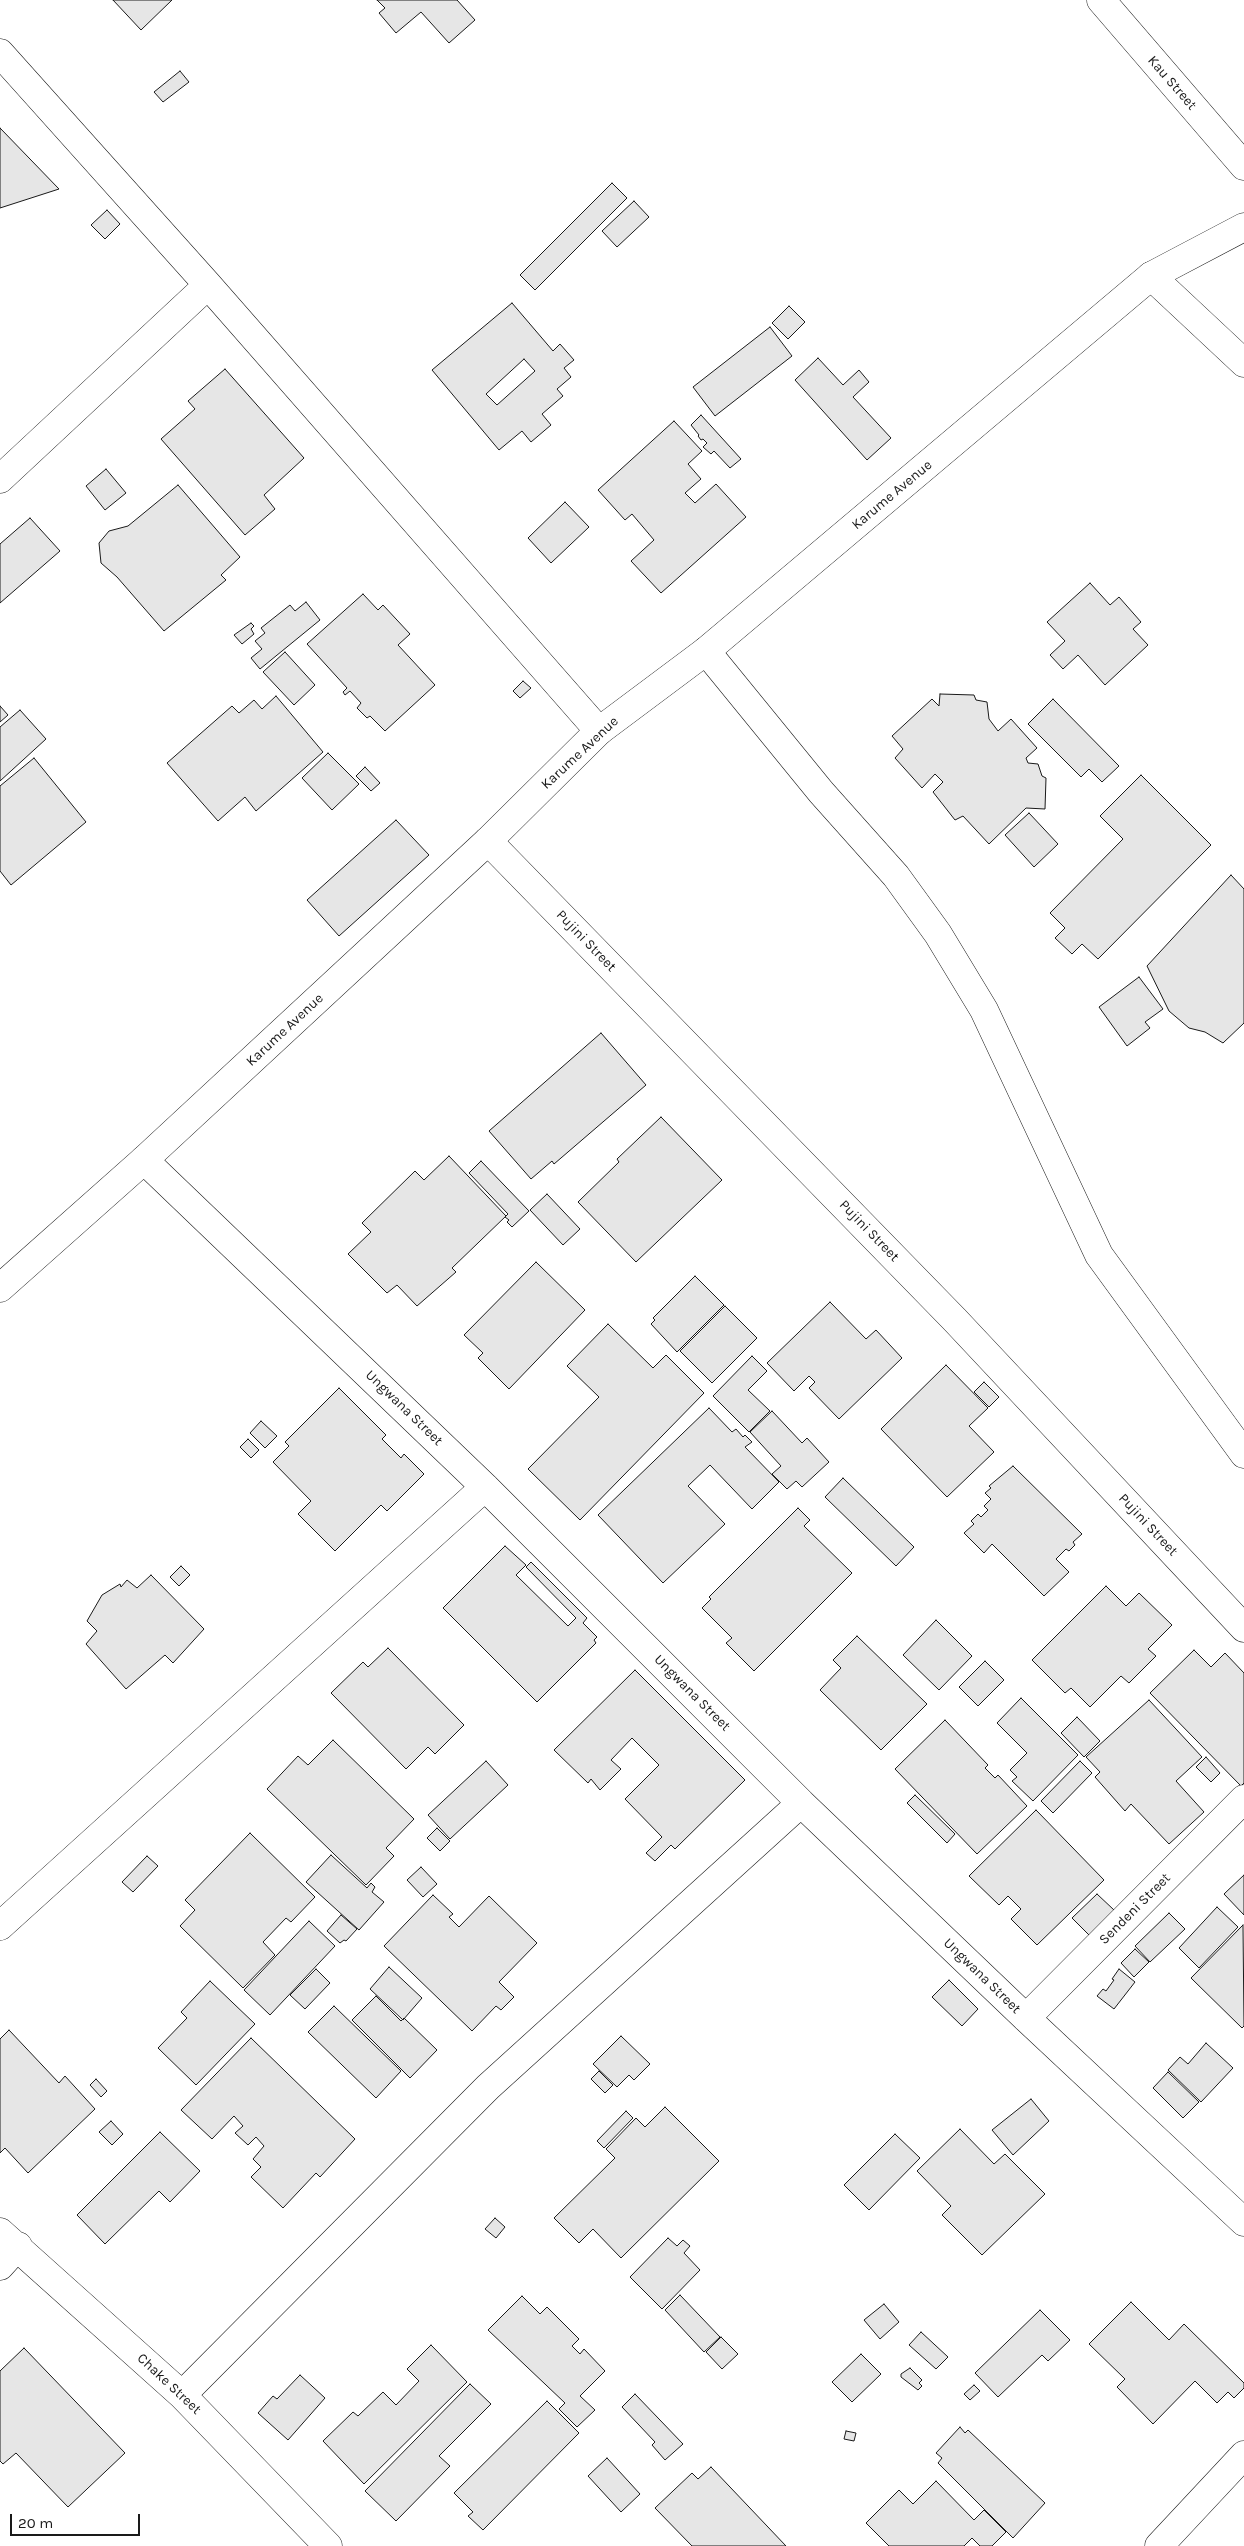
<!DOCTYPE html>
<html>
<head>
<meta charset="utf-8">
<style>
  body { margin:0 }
  #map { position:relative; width:1244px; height:2546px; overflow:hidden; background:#fff; font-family:Karla,sans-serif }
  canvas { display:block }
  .scale { position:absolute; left:10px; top:2514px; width:130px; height:22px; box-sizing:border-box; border:2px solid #1a1a1a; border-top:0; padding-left:6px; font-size:15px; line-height:18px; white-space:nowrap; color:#1a1a1a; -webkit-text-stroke:4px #fff; paint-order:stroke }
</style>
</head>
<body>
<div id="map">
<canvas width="1244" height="2546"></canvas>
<div class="scale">20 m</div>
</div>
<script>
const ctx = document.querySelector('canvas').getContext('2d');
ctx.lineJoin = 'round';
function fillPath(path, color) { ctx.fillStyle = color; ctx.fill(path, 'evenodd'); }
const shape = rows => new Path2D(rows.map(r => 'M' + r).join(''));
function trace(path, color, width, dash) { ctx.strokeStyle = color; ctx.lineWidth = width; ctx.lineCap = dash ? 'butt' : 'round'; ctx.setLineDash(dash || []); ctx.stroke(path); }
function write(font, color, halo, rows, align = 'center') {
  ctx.font = font + ' Karla,sans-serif'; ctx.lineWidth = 4; ctx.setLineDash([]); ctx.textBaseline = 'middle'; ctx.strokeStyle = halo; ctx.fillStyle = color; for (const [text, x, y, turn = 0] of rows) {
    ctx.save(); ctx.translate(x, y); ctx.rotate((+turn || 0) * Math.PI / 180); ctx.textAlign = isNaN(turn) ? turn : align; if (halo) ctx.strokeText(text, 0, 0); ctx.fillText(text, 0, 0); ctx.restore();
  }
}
const building = shape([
  [113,0,172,0,141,30,113,0],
  [377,0,457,0,475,20,449,43,421,12,396,33,379,13,385,8,377,0],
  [180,71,189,82,163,102,154,92,180,71],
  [0,128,59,189,0,208,0,128],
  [612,183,627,198,535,290,520,275,612,183],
  [634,201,649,217,617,247,602,231,634,201],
  [107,210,120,224,105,239,91,225,107,210],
  [512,303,553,351,560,344,574,360,564,368,571,377,557,389,563,396,542,414,551,425,531,442,522,431,499,450,432,370,512,303],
  [524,359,535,371,497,405,486,394,524,359],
  [789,306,805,322,788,339,772,323,789,306],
  [770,327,792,356,715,416,693,387,770,327],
  [818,358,843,385,859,370,869,382,853,397,891,438,867,460,795,380,818,358],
  [225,369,304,458,264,495,275,509,245,535,161,439,195,409,188,401,225,369],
  [701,415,741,459,730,468,714,451,711,454,703,447,707,443,703,439,701,440,698,436,699,435,691,425,701,415],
  [674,421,702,451,688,464,701,479,685,493,695,503,716,484,746,517,661,593,631,561,654,540,632,514,625,520,598,490,674,421],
  [106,469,126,493,105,510,86,486,106,469],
  [178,485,240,557,221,575,226,580,164,631,117,577,101,563,99,543,109,531,128,526,178,485],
  [565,502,589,527,551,563,528,538,565,502],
  [30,518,60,551,0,603,0,544,30,518],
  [1090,583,1110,605,1119,597,1141,622,1133,629,1148,645,1105,685,1078,655,1063,669,1050,655,1065,641,1047,622,1090,583],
  [363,594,378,610,383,605,410,634,398,645,435,685,385,731,370,716,367,718,357,708,361,703,350,691,345,695,343,692,347,688,307,644,363,594],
  [306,602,320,620,260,669,251,658,262,649,255,641,265,633,261,628,290,605,295,611,306,602],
  [251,623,254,626,251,629,254,634,242,644,234,635,251,623],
  [285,652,315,685,294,705,263,672,285,652],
  [523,681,531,688,520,698,513,691,523,681],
  [940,694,974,695,976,700,987,702,989,719,998,731,1011,719,1037,748,1026,758,1028,763,1038,764,1042,776,1046,778,1045,809,1026,808,989,844,963,816,955,820,933,792,943,782,935,774,922,788,895,758,903,749,892,736,932,699,939,706,940,694],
  [276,696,323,752,256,811,245,797,218,821,167,763,232,706,239,713,254,700,262,709,276,696],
  [1053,699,1119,766,1102,782,1089,769,1081,777,1028,724,1053,699],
  [0,706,8,715,0,722,0,706],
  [20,710,46,739,0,781,0,727,20,710],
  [328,753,359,784,332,810,302,778,328,753],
  [34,758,86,822,11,885,0,871,0,786,34,758],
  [365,767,380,783,371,791,356,776,365,767],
  [1141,775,1211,845,1098,959,1082,944,1072,954,1055,938,1065,928,1050,913,1123,839,1100,816,1141,775],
  [1029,813,1058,844,1034,867,1005,835,1029,813],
  [396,820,429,855,339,936,307,900,396,820],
  [1231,875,1244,889,1244,1023,1223,1043,1205,1032,1189,1028,1169,1011,1147,966,1231,875],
  [1139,977,1163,1009,1145,1022,1150,1028,1127,1046,1099,1007,1139,977],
  [601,1033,646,1085,554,1164,552,1161,531,1179,489,1131,601,1033],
  [661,1117,722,1180,636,1262,578,1202,619,1162,617,1159,661,1117],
  [449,1156,506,1216,452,1268,456,1272,417,1306,397,1285,387,1293,348,1254,371,1232,362,1223,415,1171,424,1180,449,1156],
  [481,1161,529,1211,512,1227,507,1222,509,1220,505,1217,508,1214,469,1173,481,1161],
  [547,1194,580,1229,563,1245,530,1210,547,1194],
  [536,1262,585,1310,509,1389,478,1358,483,1353,464,1335,536,1262],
  [695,1276,724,1305,677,1352,651,1324,655,1320,653,1318,695,1276],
  [830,1302,866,1339,876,1330,902,1358,839,1419,809,1388,815,1382,809,1376,794,1391,767,1363,830,1302],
  [725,1306,757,1338,712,1383,680,1351,725,1306],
  [608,1324,653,1368,666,1355,704,1393,580,1520,528,1469,599,1397,567,1366,608,1324],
  [752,1356,767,1371,748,1390,770,1411,749,1432,713,1396,752,1356],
  [946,1365,988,1408,969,1426,994,1452,947,1497,881,1429,946,1365],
  [984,1382,999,1397,989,1407,974,1392,984,1382],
  [339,1388,386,1435,382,1439,401,1458,404,1454,424,1474,387,1511,381,1505,335,1551,298,1514,311,1501,273,1462,289,1446,285,1442,339,1388],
  [709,1408,732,1432,736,1429,743,1437,745,1435,752,1442,745,1447,779,1482,752,1509,710,1465,688,1486,725,1524,663,1583,598,1515,709,1408],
  [772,1411,802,1443,807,1438,829,1462,802,1487,796,1481,787,1489,772,1474,781,1466,750,1432,772,1411],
  [261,1421,277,1436,265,1448,250,1433,261,1421],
  [248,1439,259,1450,251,1458,240,1447,248,1439],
  [1013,1466,1082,1534,1073,1542,1075,1545,1069,1551,1066,1549,1056,1559,1069,1572,1044,1596,992,1544,984,1553,964,1533,974,1524,971,1521,978,1514,981,1517,988,1510,984,1506,991,1499,985,1493,991,1488,989,1486,1013,1466],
  [843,1478,914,1547,896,1566,825,1497,843,1478],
  [798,1508,810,1520,804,1526,852,1573,754,1671,726,1643,732,1638,702,1608,711,1599,709,1597,798,1508],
  [505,1546,526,1565,516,1575,568,1626,576,1618,526,1567,531,1562,587,1618,583,1623,597,1637,594,1640,596,1643,537,1702,443,1608,505,1546],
  [181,1566,190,1575,179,1586,170,1577,181,1566],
  [151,1575,204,1629,173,1663,165,1655,126,1689,86,1644,97,1631,87,1621,102,1595,120,1584,121,1587,127,1580,137,1588,151,1575],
  [1106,1586,1126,1606,1139,1593,1172,1625,1148,1649,1156,1656,1129,1683,1121,1676,1090,1707,1071,1688,1065,1693,1032,1660,1106,1586],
  [936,1620,972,1656,939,1690,903,1655,936,1620],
  [857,1636,927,1704,881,1750,820,1690,841,1668,833,1660,857,1636],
  [388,1648,464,1725,435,1754,428,1747,406,1769,331,1693,363,1662,368,1667,388,1648],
  [1194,1650,1211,1667,1225,1653,1244,1673,1244,1783,1241,1786,1150,1693,1194,1650],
  [985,1661,1004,1680,978,1706,959,1687,985,1661],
  [635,1670,745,1780,675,1849,671,1845,655,1861,646,1853,662,1837,625,1799,659,1765,632,1738,611,1760,621,1769,600,1790,591,1779,588,1783,554,1750,635,1670],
  [1021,1698,1078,1755,1033,1801,1012,1781,1017,1777,1010,1770,1027,1753,997,1723,1021,1698],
  [1149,1700,1202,1757,1176,1781,1204,1812,1169,1844,1131,1804,1125,1811,1095,1777,1100,1772,1086,1757,1149,1700],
  [1077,1717,1100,1741,1084,1757,1061,1733,1077,1717],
  [945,1720,988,1765,985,1768,995,1778,998,1775,1027,1806,977,1854,895,1769,945,1720],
  [333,1740,414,1819,386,1848,394,1856,366,1885,267,1789,298,1756,308,1765,333,1740],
  [1206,1757,1220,1773,1211,1782,1196,1767,1206,1757],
  [486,1761,508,1785,450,1839,428,1815,486,1761],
  [1080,1761,1092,1773,1053,1813,1041,1801,1080,1761],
  [915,1795,955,1834,947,1843,907,1803,915,1795],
  [1036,1810,1104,1880,1037,1945,1011,1919,1021,1909,1008,1896,999,1905,969,1876,1036,1810],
  [437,1828,450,1841,440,1851,427,1838,437,1828],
  [250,1833,315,1897,291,1922,286,1918,263,1942,275,1955,243,1988,180,1926,195,1910,185,1900,250,1833],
  [331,1855,367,1888,371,1883,375,1887,372,1892,384,1902,359,1930,306,1882,331,1855],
  [147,1856,158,1866,133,1892,122,1882,147,1856],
  [421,1867,437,1884,423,1897,407,1880,421,1867],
  [1244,1875,1244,1915,1224,1894,1244,1875],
  [1097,1894,1114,1910,1089,1935,1072,1918,1097,1894],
  [433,1895,453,1914,449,1917,459,1927,489,1896,537,1943,499,1982,514,1997,501,2010,496,2006,472,2031,384,1946,433,1895],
  [1217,1907,1238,1927,1199,1968,1179,1948,1217,1907],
  [1169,1913,1185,1929,1150,1962,1135,1946,1169,1913],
  [341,1915,357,1929,346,1941,344,1940,340,1943,327,1931,341,1915],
  [309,1921,335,1946,270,2015,244,1990,309,1921],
  [1243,1925,1244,2026,1242,2028,1191,1978,1243,1925],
  [1135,1949,1149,1962,1134,1977,1121,1963,1135,1949],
  [389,1967,422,1998,403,2020,370,1989,389,1967],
  [316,1969,330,1983,305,2009,290,1995,316,1969],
  [1119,1969,1135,1982,1114,2009,1097,1996,1103,1989,1106,1991,1114,1980,1112,1979,1119,1969],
  [949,1980,978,2009,962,2026,932,1997,949,1980],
  [210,1981,255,2024,196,2085,158,2048,187,2018,181,2012,210,1981],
  [376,1996,401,2021,404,2018,437,2050,410,2078,352,2020,376,1996],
  [334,2006,401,2071,376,2098,308,2032,334,2006],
  [9,2030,59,2083,65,2076,95,2109,28,2173,5,2148,0,2153,0,2039,9,2030],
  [621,2036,650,2064,634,2080,629,2075,617,2087,593,2064,621,2036],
  [251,2038,355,2139,320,2177,316,2173,283,2208,251,2177,261,2167,253,2159,264,2146,256,2137,248,2145,235,2133,243,2126,234,2116,212,2139,181,2110,251,2038],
  [1206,2043,1233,2068,1201,2102,1168,2070,1180,2057,1188,2064,1206,2043],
  [599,2071,613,2085,605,2093,591,2079,599,2071],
  [1168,2072,1199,2102,1183,2118,1153,2088,1168,2072],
  [96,2079,107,2091,101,2097,90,2085,96,2079],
  [1031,2099,1049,2121,1013,2155,992,2130,1031,2099],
  [665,2107,719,2161,621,2258,593,2229,579,2243,554,2218,615,2158,606,2149,636,2118,645,2127,665,2107],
  [626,2111,633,2118,604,2148,597,2141,626,2111],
  [111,2121,123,2134,112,2145,99,2132,111,2121],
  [960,2129,994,2164,1005,2154,1045,2194,982,2255,942,2215,951,2206,917,2171,960,2129],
  [160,2132,200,2171,170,2202,159,2191,105,2244,77,2215,160,2132],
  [895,2134,920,2158,869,2210,844,2185,895,2134],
  [495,2218,505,2227,496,2238,485,2229,495,2218],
  [668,2238,677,2246,683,2240,690,2246,684,2253,700,2270,662,2309,630,2277,668,2238],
  [680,2295,720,2337,704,2352,665,2310,680,2295],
  [522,2296,540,2314,547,2307,579,2339,572,2346,580,2354,584,2349,605,2371,580,2396,595,2410,577,2427,559,2409,565,2403,488,2330,522,2296],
  [1131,2302,1169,2340,1184,2324,1244,2383,1244,2388,1234,2398,1228,2392,1217,2403,1195,2381,1153,2424,1117,2387,1125,2379,1089,2344,1131,2302],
  [884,2304,899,2322,880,2339,864,2320,884,2304],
  [1040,2310,1070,2340,1048,2361,1042,2355,998,2397,975,2373,1040,2310],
  [921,2332,948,2357,936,2369,909,2345,921,2332],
  [721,2337,738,2354,722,2369,706,2352,721,2337],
  [431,2345,467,2382,364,2484,323,2441,353,2412,358,2416,383,2392,396,2405,419,2381,407,2369,431,2345],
  [24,2348,125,2453,68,2507,16,2453,3,2464,0,2461,0,2371,24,2348],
  [861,2354,881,2374,852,2402,832,2382,861,2354],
  [910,2368,922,2380,919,2383,922,2386,918,2390,901,2377,901,2374,910,2368],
  [300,2375,325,2398,288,2440,258,2413,273,2396,277,2399,300,2375],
  [470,2384,491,2404,439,2456,450,2466,396,2521,365,2491,470,2384],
  [974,2385,980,2391,970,2400,964,2394,974,2385],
  [635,2394,683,2444,665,2460,652,2445,655,2442,622,2407,635,2394],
  [547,2401,579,2433,483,2530,468,2516,473,2512,454,2493,547,2401],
  [960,2427,965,2433,968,2430,1045,2503,1013,2538,938,2463,942,2458,936,2453,960,2427],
  [846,2431,856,2433,854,2441,844,2439,846,2431],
  [607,2458,640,2494,621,2512,588,2476,607,2458],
  [711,2467,786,2546,692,2546,655,2508,692,2473,698,2479,711,2467],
  [936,2481,974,2520,984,2510,1006,2532,992,2546,980,2546,972,2538,964,2546,889,2546,866,2523,899,2490,913,2504,936,2481]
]);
fillPath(building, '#e6e6e6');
trace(building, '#1a1a1a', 1);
const minor = shape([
  [1101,0,1244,166],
  [0,53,208,285,599,731],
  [1151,276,1244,363],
  [0,479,208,285],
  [706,651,821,792,896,876,938,934,984,1010,1099,1255,1244,1454],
  [488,841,955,1320,1244,1628],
  [144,1160,485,1487,801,1803,1026,2018,1244,2222],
  [0,1926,485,1487],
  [1026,2018,1244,1799],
  [0,2232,182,2395,328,2546],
  [0,2266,18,2246],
  [182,2395,488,2087,801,1803],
  [1159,2546,1244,2455]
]);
const major = shape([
  [0,1288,144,1160,488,841,599,731,706,651,1151,276,1244,227]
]);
trace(minor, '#1a1a1a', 29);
trace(major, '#1a1a1a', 29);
trace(minor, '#fff', 28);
trace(major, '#fff', 28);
write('14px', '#1a1a1a', '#fff', [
  ["Kau Street",1172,83,49],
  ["Karume Avenue",892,495,-40],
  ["Karume Avenue",580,753,-43],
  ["Pujini Street",586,941,46],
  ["Karume Avenue",285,1030,-43],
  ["Pujini Street",869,1231,46],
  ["Ungwana Street",404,1408,44],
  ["Pujini Street",1148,1525,47],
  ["Ungwana Street",692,1693,45],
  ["Sendeni Street",1135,1909,-45],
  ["Ungwana Street",982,1976,44],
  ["Chake Street",169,2384,43]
]);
</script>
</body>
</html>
